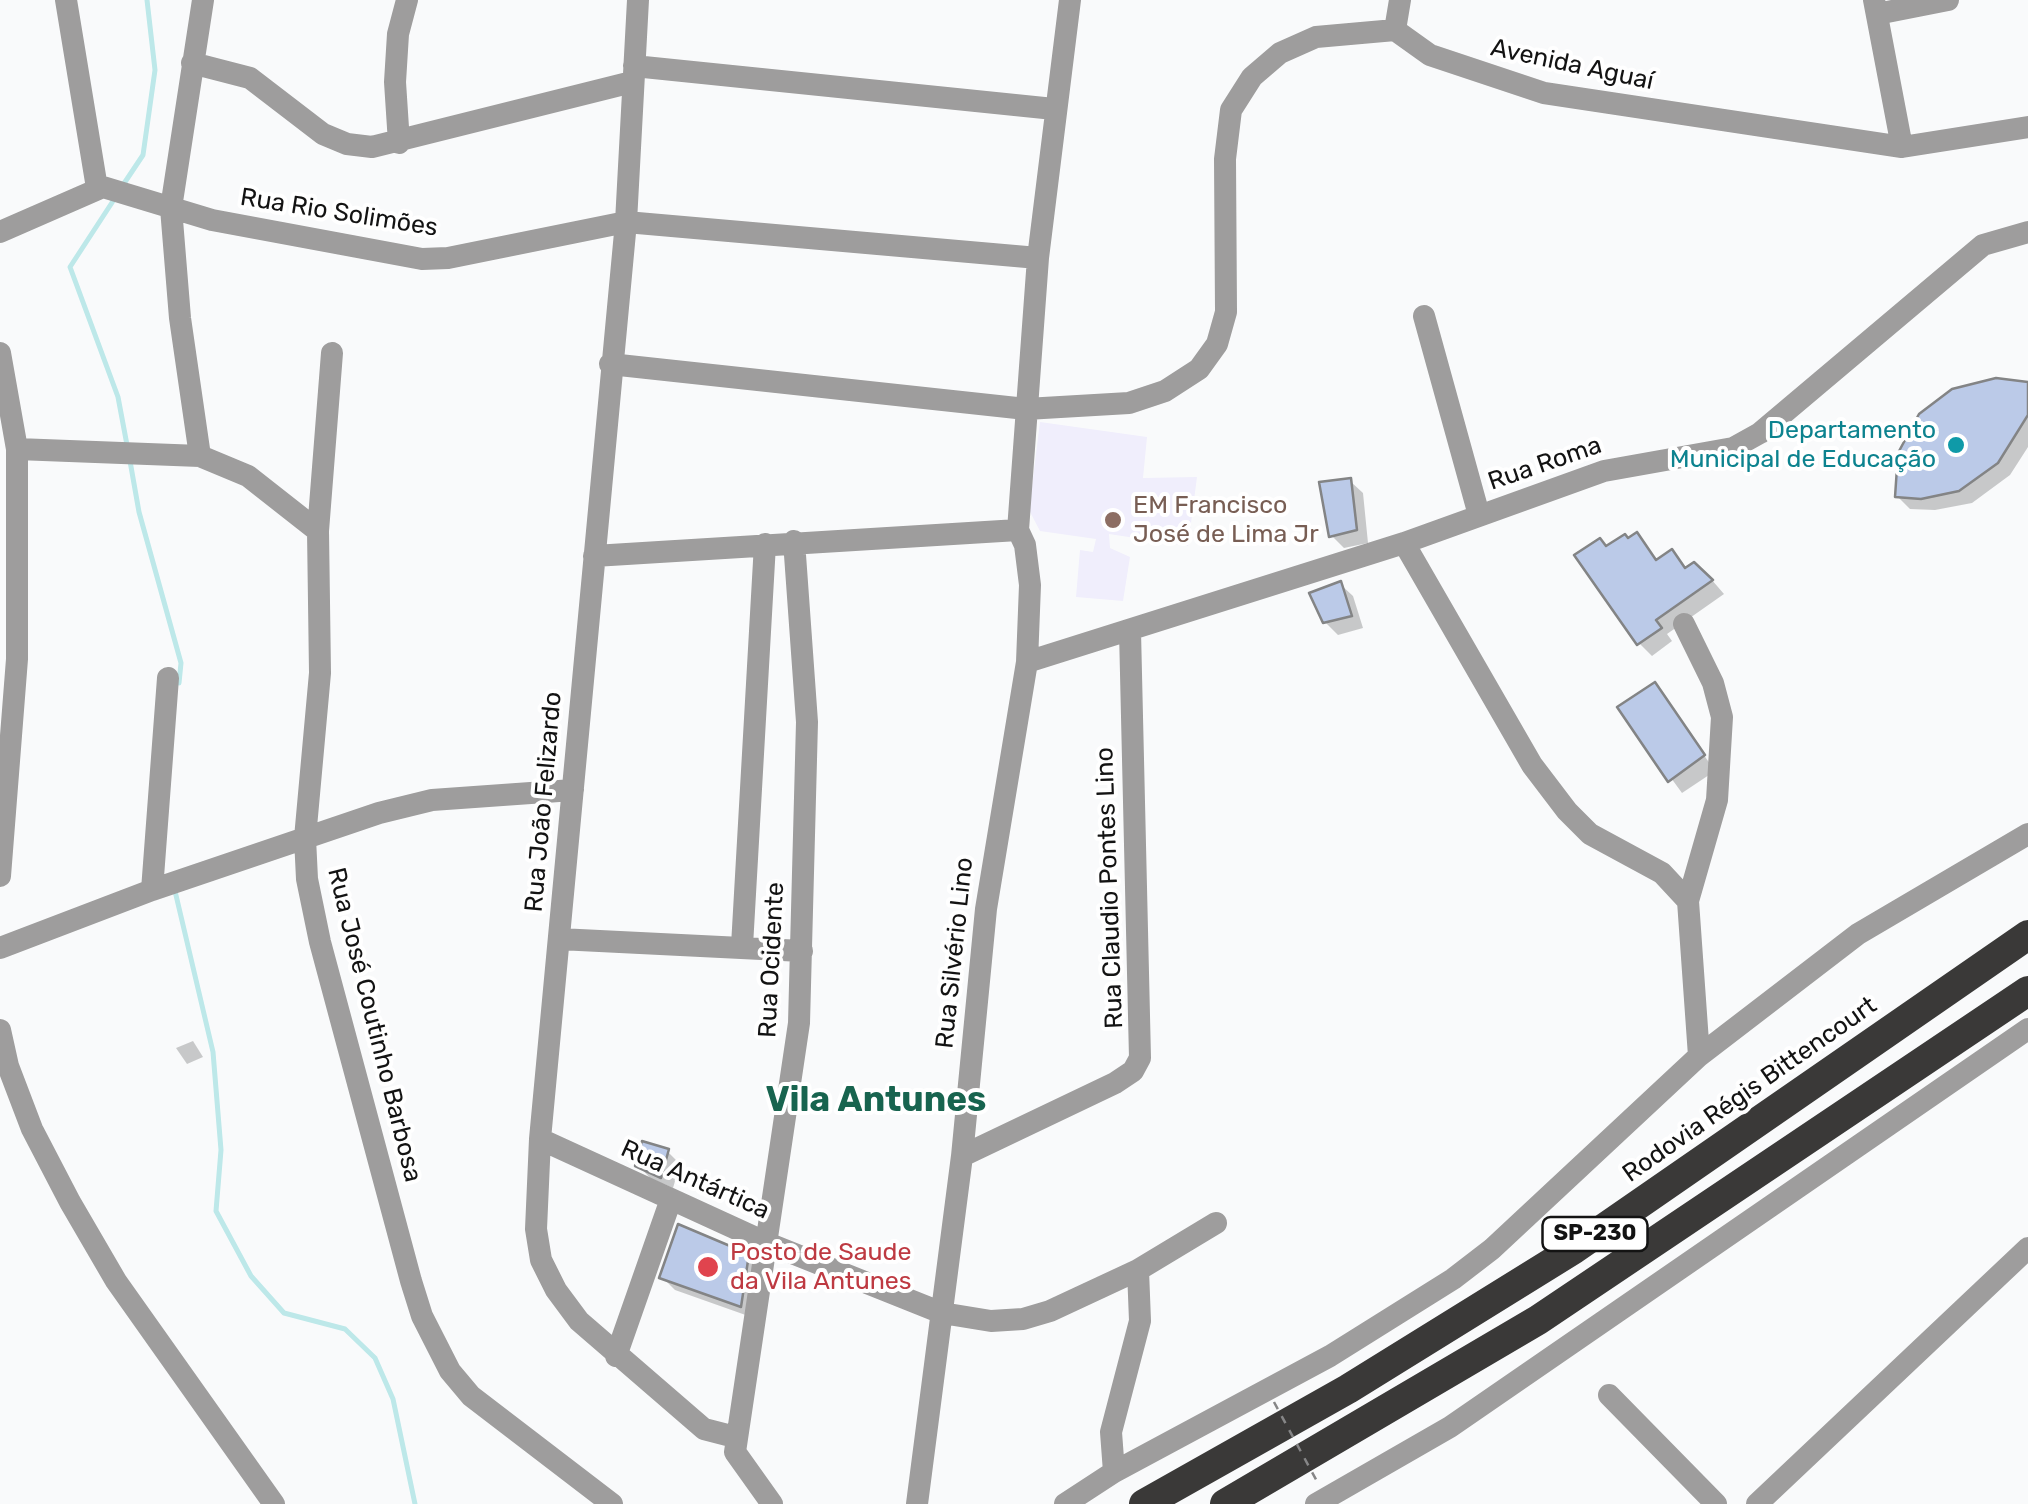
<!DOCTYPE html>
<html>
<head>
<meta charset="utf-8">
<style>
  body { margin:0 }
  canvas { display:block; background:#f9fafb }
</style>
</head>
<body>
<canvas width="2028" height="1504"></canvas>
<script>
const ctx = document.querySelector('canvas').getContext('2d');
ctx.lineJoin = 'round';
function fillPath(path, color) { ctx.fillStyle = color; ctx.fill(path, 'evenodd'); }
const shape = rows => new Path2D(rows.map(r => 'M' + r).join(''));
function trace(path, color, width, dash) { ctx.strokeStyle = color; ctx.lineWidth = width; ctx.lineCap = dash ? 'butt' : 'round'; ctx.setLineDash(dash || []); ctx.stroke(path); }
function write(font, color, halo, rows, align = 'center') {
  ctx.font = font + ' Rubik,sans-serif'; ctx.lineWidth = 8; ctx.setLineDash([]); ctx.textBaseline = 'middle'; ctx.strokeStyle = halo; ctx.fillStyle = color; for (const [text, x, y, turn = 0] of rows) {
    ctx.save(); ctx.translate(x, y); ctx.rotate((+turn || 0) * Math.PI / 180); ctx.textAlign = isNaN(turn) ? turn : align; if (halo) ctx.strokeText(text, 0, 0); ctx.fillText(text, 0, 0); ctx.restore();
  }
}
fillPath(shape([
  [1040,422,1147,437,1143,478,1197,477,1188,546,1109,534,1110,548,1130,557,1123,601,1076,597,1080,550,1093,552,1096,539,1040,531,1029,510]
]), '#f0eefc');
fillPath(shape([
  [1996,381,2028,385,2028,447,2010,475,1972,503,1935,510,1910,509,1897,496,1897,470,1907,438,1931,406,1969,384],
  [1350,481,1363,493,1368,543,1344,548,1332,536],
  [1636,535,1659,562,1672,552,1688,570,1705,572,1724,594,1667,634,1672,641,1652,656,1639,643,1608,548],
  [1340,584,1353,596,1363,628,1338,635,1325,622],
  [1655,685,1715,771,1682,793,1620,708],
  [193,1041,203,1057,187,1064,176,1048],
  [667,1151,680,1164,673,1188,650,1178,638,1165],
  [748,1256,761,1269,754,1318,675,1290,662,1277]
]), '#0003');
trace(shape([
  [123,185,143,155,155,70,147,0],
  [115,198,70,267,118,397,127,445],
  [130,461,139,512,181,663,179,683],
  [175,891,213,1052,221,1150,216,1211,251,1276,284,1313,345,1329,375,1358,393,1399,415,1504]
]), '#bde8e9', 5);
const building = shape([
  [1996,378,2028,382,2028,415,1998,463,1959,491,1921,499,1895,497,1898,453,1919,414,1952,389,1996,378],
  [1351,478,1357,530,1329,537,1319,482,1351,478],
  [1637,532,1656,560,1672,549,1685,568,1694,562,1713,580,1656,620,1662,628,1637,645,1574,555,1600,538,1606,546,1625,534,1628,538,1637,532],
  [1341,581,1352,616,1323,623,1309,593,1341,581],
  [1655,682,1705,755,1668,782,1617,707,1655,682],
  [642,1141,669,1149,661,1178,635,1166,642,1141],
  [678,1224,749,1254,741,1307,659,1278,678,1224]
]);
fillPath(building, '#bbcae8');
trace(building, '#838485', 2.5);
trace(shape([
  [66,0,97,188],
  [638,0,626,222,540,1139,536,1229,541,1260,556,1290,579,1321,704,1429,735,1437],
  [1874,0,1902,147],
  [1877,14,1948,0],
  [1395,30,1400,0],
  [192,63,250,78,323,134,347,144,372,147,632,82],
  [634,66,1054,109],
  [399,143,395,82,398,34,407,0],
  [0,232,103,187,212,220,422,259,448,258,626,222,1038,258],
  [1424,316,1479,515],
  [0,353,17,449,17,659,0,876],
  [332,353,318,531,320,673,305,838,307,879,320,942,411,1281,422,1316,450,1371,471,1396,612,1504],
  [610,364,1026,409,1129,403,1165,391,1199,369,1217,344,1226,312,1225,159,1231,110,1252,77,1280,53,1316,37,1395,30,1430,55,1544,93,1902,147,2028,127],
  [17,449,200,456,248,476,318,531],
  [200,456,180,318,171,208,203,0],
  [1404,543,1532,765,1567,811,1590,834,1662,873,1688,901,1699,1056],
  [594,556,1018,530],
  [1684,624,1713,683,1722,717,1717,800,1688,901],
  [1027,662,1404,543,1604,471,1733,448,1760,433,1983,245,2028,232],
  [152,890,168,678],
  [559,939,802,951],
  [742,946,765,544],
  [0,948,152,890,379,813,432,800,573,790],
  [0,1030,8,1066,32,1129,70,1202,116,1281,274,1504],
  [540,1139,767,1243,942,1313,991,1321,1023,1319,1050,1311,1138,1270,1216,1223],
  [962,1156,1115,1083,1133,1071,1140,1058,1130,631],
  [616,1356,670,1202],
  [1609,1395,1716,1504],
  [1114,1472,1111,1432,1140,1321,1138,1270],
  [772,1504,735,1452,799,1023,807,722,794,541],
  [917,1504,962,1156,986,909,1027,662,1030,585,1025,545,1018,530,1038,258,1070,0],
  [1065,1504,1114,1472,1330,1356,1453,1279,1492,1249,1699,1056,1858,934,2028,834],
  [1316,1504,1450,1427,2028,1029],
  [1757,1504,2028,1248]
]), '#9e9d9d', 22);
trace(shape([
  [1144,1504,1348,1389,1574,1249,2028,935],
  [1225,1504,1538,1320,2028,991]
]), '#3a3938', 30);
trace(shape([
  [1274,1402,1319,1485]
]), '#868687', 2.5, [8, 8]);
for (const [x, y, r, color] of [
  [1956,445,10,"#0f9aa8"],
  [1113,520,10,"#8d6e63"],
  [708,1267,12,"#e0444e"]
]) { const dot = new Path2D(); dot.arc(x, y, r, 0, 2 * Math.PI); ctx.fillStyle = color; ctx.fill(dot); trace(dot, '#fff', 4); }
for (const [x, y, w] of [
  [1595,1234,105]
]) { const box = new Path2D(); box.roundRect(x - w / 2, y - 17, w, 34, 8); ctx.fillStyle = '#fff'; ctx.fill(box); trace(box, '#131313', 2.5); }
write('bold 22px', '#131313', null, [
  ["SP-230",1595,1234]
]);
write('25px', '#131313', '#fff', [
  ["Avenida Aguaí",1572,65,12],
  ["Rua Rio Solimões",339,213,9],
  ["Rua Roma",1545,464,-19],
  ["Rua João Felizardo",544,802,-85],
  ["Rua Claudio Pontes Lino",1110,888,-92],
  ["Rua Silvério Lino",955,953,-84],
  ["Rua Ocidente",772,960,-87],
  ["Rua José Coutinho Barbosa",374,1025,76],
  ["Rodovia Régis Bittencourt",1750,1090,-35],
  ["Rua Antártica",695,1180,24]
]);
write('25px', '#0d838f', '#fff', [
  ["Departamento",1936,431],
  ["Municipal de Educação",1936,460]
], 'right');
write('25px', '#785e54', '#fff', [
  ["EM Francisco",1133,506],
  ["José de Lima Jr",1133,535]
], 'left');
write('25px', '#be3a42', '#fff', [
  ["Posto de Saude",730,1253],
  ["da Vila Antunes",730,1282]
], 'left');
write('bold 35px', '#18644f', '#fff', [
  ["Vila Antunes",876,1101]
]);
</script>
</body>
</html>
